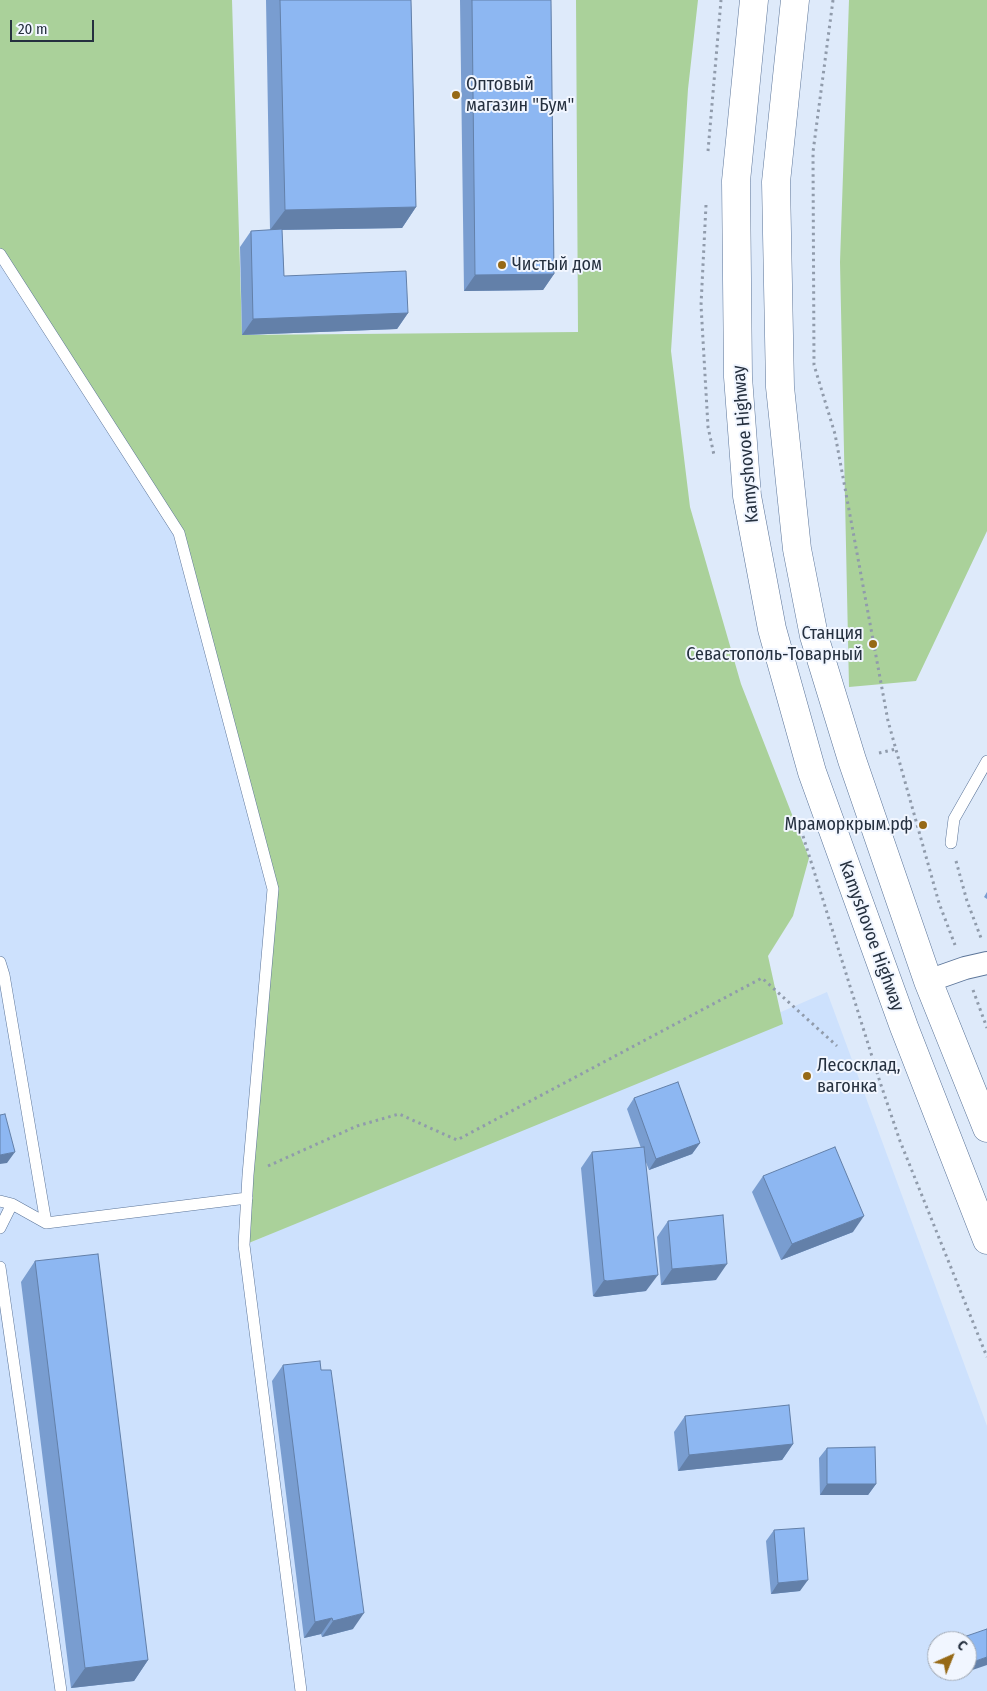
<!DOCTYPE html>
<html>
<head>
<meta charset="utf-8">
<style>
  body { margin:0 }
  #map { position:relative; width:987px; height:1691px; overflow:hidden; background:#deeafa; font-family:"Fira Sans Condensed",sans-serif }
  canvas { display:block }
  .north { position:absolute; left:927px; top:1631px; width:50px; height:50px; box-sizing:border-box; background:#f1f6ff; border:1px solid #9fa7b2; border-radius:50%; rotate:44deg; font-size:14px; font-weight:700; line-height:20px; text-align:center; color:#25303f }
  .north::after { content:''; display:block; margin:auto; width:18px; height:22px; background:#966916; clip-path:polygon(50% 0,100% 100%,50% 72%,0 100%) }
  .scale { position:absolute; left:10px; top:20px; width:84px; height:22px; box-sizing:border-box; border:2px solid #25303f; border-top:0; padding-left:6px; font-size:15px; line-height:18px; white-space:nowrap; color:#25303f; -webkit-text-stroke:4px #f1f6ff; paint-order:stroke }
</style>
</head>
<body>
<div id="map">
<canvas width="987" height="1691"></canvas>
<div class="north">С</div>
<div class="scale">20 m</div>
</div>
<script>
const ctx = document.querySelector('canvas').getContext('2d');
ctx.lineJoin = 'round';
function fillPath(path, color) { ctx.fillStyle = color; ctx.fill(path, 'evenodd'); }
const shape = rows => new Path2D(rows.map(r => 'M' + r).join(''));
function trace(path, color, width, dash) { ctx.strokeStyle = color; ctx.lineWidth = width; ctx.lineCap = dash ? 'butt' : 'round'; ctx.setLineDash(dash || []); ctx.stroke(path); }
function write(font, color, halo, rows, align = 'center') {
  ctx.font = font + ' "Fira Sans Condensed",sans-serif'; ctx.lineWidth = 4; ctx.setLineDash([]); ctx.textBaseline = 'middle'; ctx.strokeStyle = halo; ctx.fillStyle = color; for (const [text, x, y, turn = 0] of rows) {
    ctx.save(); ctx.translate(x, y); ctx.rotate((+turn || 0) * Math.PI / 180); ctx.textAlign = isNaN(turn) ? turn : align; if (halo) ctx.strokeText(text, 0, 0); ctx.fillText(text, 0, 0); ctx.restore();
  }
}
fillPath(shape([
  [0,254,179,533,273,889,245,1245,827,992,987,1426,987,1691,0,1691],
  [937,1641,967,1641,967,1671,937,1671]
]), '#cde1fd');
fillPath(shape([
  [0,0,232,0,242,335,578,332,576,0,698,0,688,89,671,351,690,507,741,684,809,858,793,916,768,956,783,1024,244,1245,273,889,179,533,0,254],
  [849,0,987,0,987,531,916,681,849,687,840,262]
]), '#aad19a');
const lane = shape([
  [0,254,179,533,273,889,248,1175,244,1245,301,1691],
  [951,843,954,819,987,761],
  [0,962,4,975,46,1223,12,1204,0,1228],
  [0,1201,12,1204],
  [46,1223,247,1198],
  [0,1267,61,1691]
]);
const street = shape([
  [928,981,965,968,987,963]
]);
const primary = shape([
  [754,0,736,181,738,377,747,496,772,629,812,772,904,1027,987,1240],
  [795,0,776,182,780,387,797,549,814,636,852,760,928,981,987,1128]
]);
trace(lane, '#5c7599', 12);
trace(street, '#5c7599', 24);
trace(primary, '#5c7599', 29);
trace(shape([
  [833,0,813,152,814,365,835,434,888,721,939,903,955,945],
  [708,151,721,0],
  [706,205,701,305,708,427,714,455],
  [879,753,896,749],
  [803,836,880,1082,900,1141,987,1357],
  [956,861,967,901,981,938],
  [973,990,987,1028],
  [268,1166,357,1126,399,1114,457,1140,762,978,837,1046]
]), '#909bab', 3, [2.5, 4]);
trace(lane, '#fff', 11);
trace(street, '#fff', 22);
trace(primary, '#fff', 28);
fillPath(shape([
  [266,0,411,0,416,207,402,228,282,230,284,276,408,313,397,329,242,335,240,247,251,231,270,230],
  [460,0,551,0,554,274,543,290,464,291],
  [987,892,987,899,984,897],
  [634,1098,700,1143,692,1154,649,1170,645,1160,646,1291,596,1297,593,1296,581,1168,592,1152,641,1148,627,1109],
  [763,1176,853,1232,781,1260,752,1192],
  [668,1221,716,1280,661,1285,657,1237],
  [35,1261,148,1660,134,1681,71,1688,21,1282],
  [283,1365,353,1629,322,1637,321,1634,304,1638,272,1381],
  [685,1416,793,1444,782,1460,678,1471,674,1432],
  [827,1448,876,1484,868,1495,820,1495,819,1458],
  [774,1530,800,1591,771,1594,766,1541],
  [946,1671,967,1671,949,1678]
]), '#799dd0');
fillPath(shape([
  [416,207,402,228,270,230,285,210],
  [554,274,543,290,464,291,475,275],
  [408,313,397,329,242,335,253,319],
  [700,1143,692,1154,649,1170,656,1159],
  [15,1152,7,1163,0,1164,0,1155],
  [864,1216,853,1232,781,1260,792,1244],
  [727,1264,716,1280,661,1285,672,1269],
  [658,1275,646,1291,596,1297,593,1296,604,1280],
  [793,1444,782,1460,678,1471,689,1455],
  [827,1484,876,1484,868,1495,820,1495],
  [808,1580,800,1591,771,1594,778,1583],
  [364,1613,353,1629,322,1637,333,1621],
  [332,1618,321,1634,304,1638,315,1622],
  [987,1657,987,1665,949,1678,954,1671,967,1671,967,1664],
  [148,1660,134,1681,71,1688,85,1668]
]), '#6380a9');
const building = shape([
  [280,0,411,0,416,207,285,210,280,0],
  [472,0,551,0,554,274,475,275,472,0],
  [282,229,284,276,406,271,408,313,253,319,251,231,282,229],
  [678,1082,700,1143,656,1159,634,1098,678,1082],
  [5,1114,15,1152,0,1155,0,1115,5,1114],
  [644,1147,658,1275,607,1281,604,1280,592,1152,644,1147],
  [835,1147,864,1216,792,1244,763,1176,835,1147],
  [723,1215,727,1264,672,1269,668,1221,723,1215],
  [98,1254,148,1660,85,1668,35,1261,98,1254],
  [320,1361,321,1370,331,1370,364,1613,333,1621,332,1618,315,1622,283,1365,320,1361],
  [789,1405,793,1444,689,1455,685,1416,789,1405],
  [875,1447,876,1484,827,1484,827,1448,875,1447],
  [804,1528,808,1580,778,1583,774,1530,804,1528],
  [987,1629,987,1657,967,1664,967,1641,952,1641,987,1629]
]);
fillPath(building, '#8db7f2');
trace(building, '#6380a9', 1);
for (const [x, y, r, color] of [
  [456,95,5,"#966916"],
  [502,265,5,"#966916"],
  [873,644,5,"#966916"],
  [923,825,5,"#966916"],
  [807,1076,5,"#966916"]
]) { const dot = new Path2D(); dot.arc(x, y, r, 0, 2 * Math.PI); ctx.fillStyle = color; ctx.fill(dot); trace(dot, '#f1f6ff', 2); }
write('18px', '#25303f', '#f1f6ff', [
  ["Оптовый",466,85],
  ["магазин \"Бум\"",466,106],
  ["Чистый дом",512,265],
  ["Станция",863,634,"right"],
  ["Севастополь-Товарный",863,655,"right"],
  ["Мраморкрым.рф",913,825,"right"],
  ["Лесосклад,",817,1066],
  ["вагонка",817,1087]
], 'left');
write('18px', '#25303f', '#f1f6ff', [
  ["Kamyshovoe Highway",746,444,-95],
  ["Kamyshovoe Highway",871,936,70]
]);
</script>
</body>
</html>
